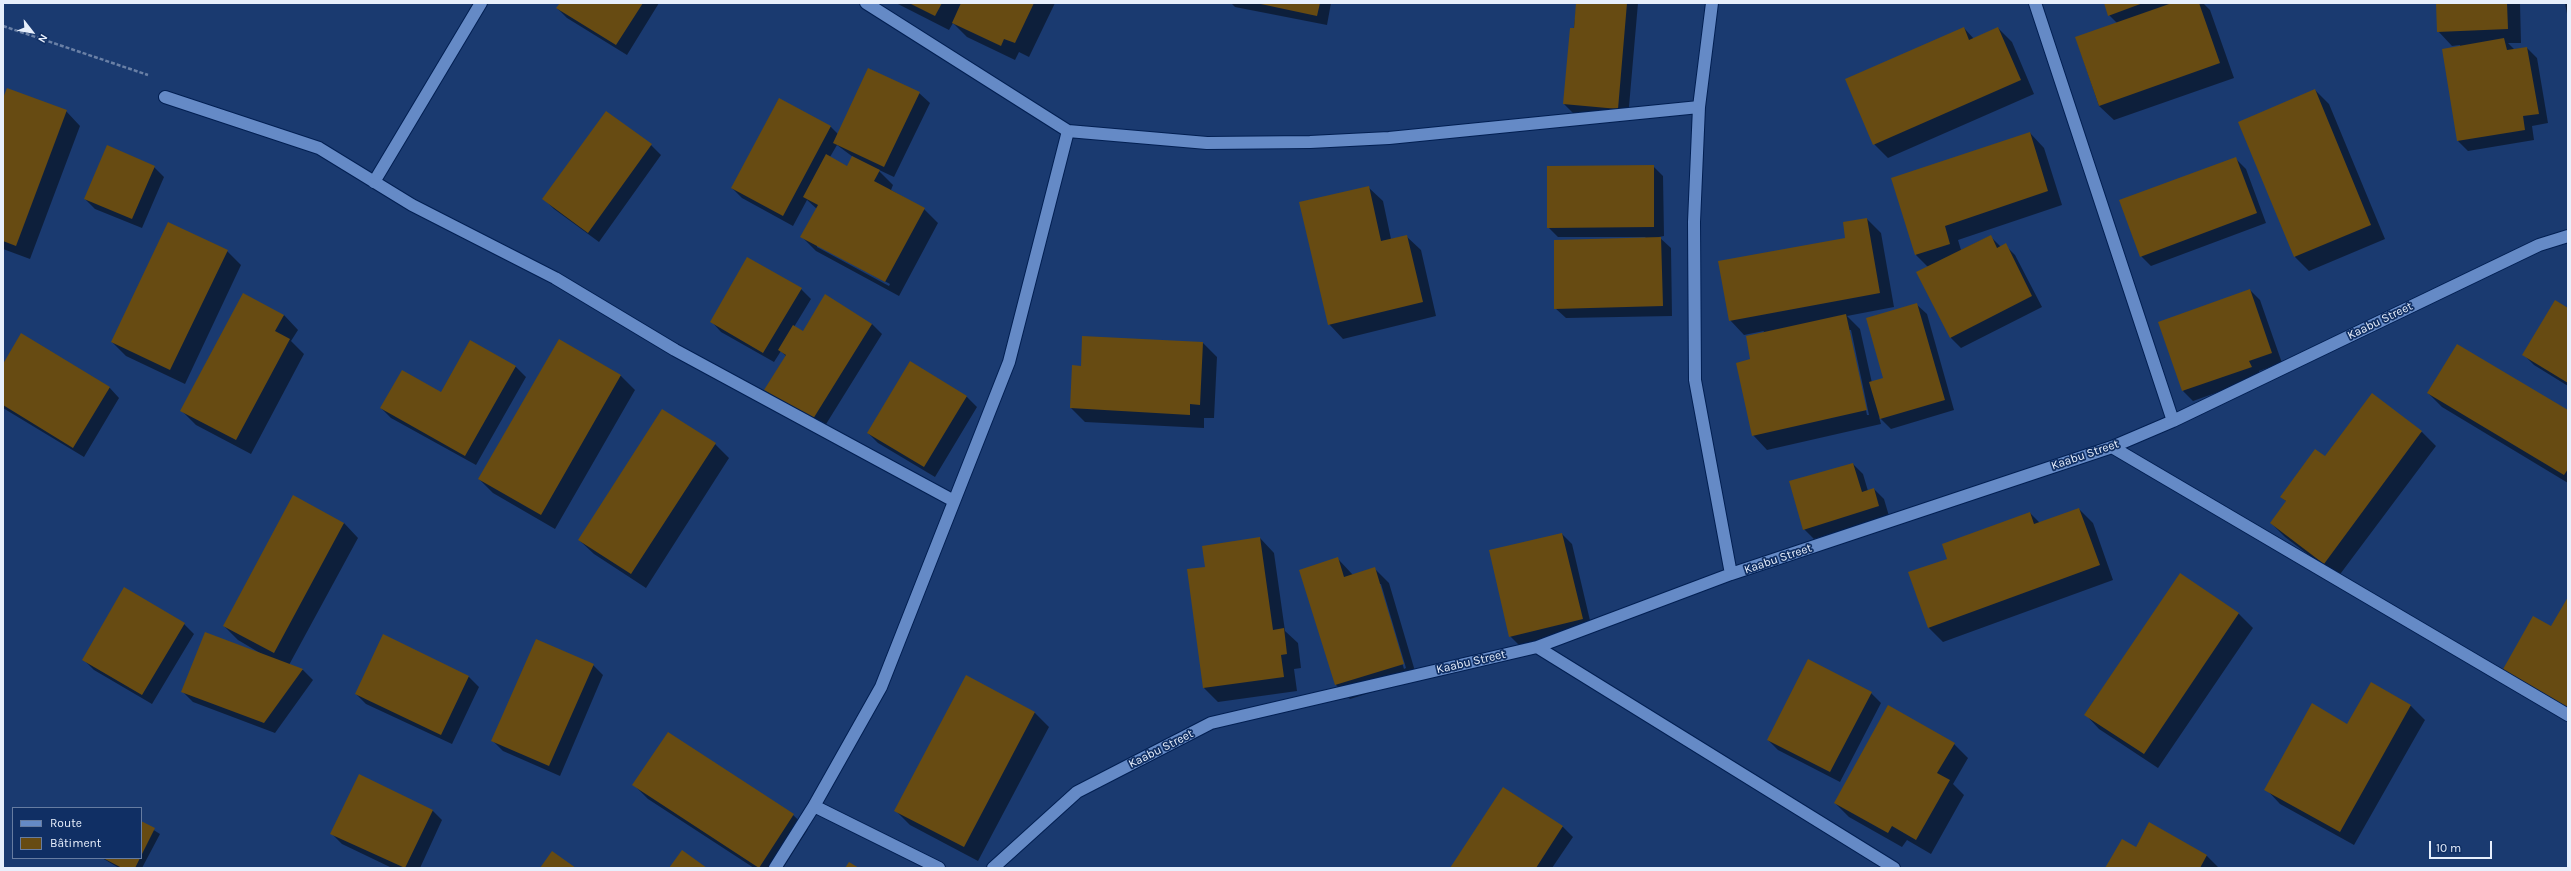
<!DOCTYPE html>
<html>
<head>
<meta charset="utf-8">
<style>
  body { margin:0 }
  #map { position:relative; width:2571px; height:871px; overflow:hidden; background:#1a3a70; font-family:Karla,sans-serif }
  canvas { display:block }
  .frame { position:absolute; inset:0; border:4px solid #e7effc; pointer-events:none }
  .legend { position:absolute; left:12px; top:807px; width:130px; height:52px; box-sizing:border-box; background:#102f64; border:1px solid #667ca1; margin:0; padding:5px 7px; list-style:none; font-size:12px; color:#e7effc }
  .legend li { display:flex; align-items:center; gap:8px; height:20px }
  .legend b { width:20px; border:1px solid #667ca1 }
  .north { position:absolute; left:12px; top:12px; width:40px; height:40px; -webkit-text-stroke:3px #102f64; paint-order:stroke; rotate:121deg; font-size:11px; font-weight:700; line-height:16px; text-align:center; color:#e7effc }
  .north::after { content:''; display:block; margin:auto; width:14px; height:18px; background:#e7effc; clip-path:polygon(50% 0,100% 100%,50% 72%,0 100%) }
  .scale { position:absolute; left:2429px; top:841px; width:63px; height:18px; box-sizing:border-box; border:2px solid #e7effc; border-top:0; padding-left:5px; font-size:12px; line-height:14px; white-space:nowrap; color:#e7effc; -webkit-text-stroke:3px #102f64; paint-order:stroke }
</style>
</head>
<body>
<div id="map">
<canvas width="2571" height="871"></canvas>
<div class="frame"></div>
<ul class="legend">
<li><b style="height:5px;background:#658ac6"></b>Route</li>
<li><b style="height:11px;background:#674b12"></b>Bâtiment</li>
</ul>
<div class="north">N</div>
<div class="scale">10 m</div>
</div>
<script>
const ctx = document.querySelector('canvas').getContext('2d');
ctx.lineJoin = 'round';
function fillPath(path, color) { ctx.fillStyle = color; ctx.fill(path, 'evenodd'); }
const shape = rows => new Path2D(rows.map(r => 'M' + r).join(''));
function trace(path, color, width, dash) { ctx.strokeStyle = color; ctx.lineWidth = width; ctx.lineCap = dash ? 'butt' : 'round'; ctx.setLineDash(dash || []); ctx.stroke(path); }
function write(font, color, halo, rows, align = 'center') {
  ctx.font = font + ' Karla,sans-serif'; ctx.lineWidth = 3.5; ctx.setLineDash([]); ctx.textBaseline = 'middle'; ctx.strokeStyle = halo; ctx.fillStyle = color; for (const [text, x, y, turn = 0] of rows) {
    ctx.save(); ctx.translate(x, y); ctx.rotate((+turn || 0) * Math.PI / 180); ctx.textAlign = isNaN(turn) ? turn : align; if (halo) ctx.strokeText(text, 0, 0); ctx.fillText(text, 0, 0); ctx.restore();
  }
}
fillPath(shape([
  [561,3,659,3,627,55,567,18,557,8],
  [896,3,1055,3,1029,57,1019,52,1015,60,967,37,953,23,949,30],
  [1231,3,1331,3,1327,25,1235,7],
  [1577,3,1638,3,1628,118,1574,114,1564,104],
  [2105,3,2203,3,2210,10,2234,78,2114,120,2099,106,2076,38,2117,23,2109,15],
  [2437,3,2520,3,2521,43,2508,43,2514,49,2527,48,2537,58,2548,123,2532,126,2534,140,2468,151,2458,141,2460,45,2452,46,2438,31],
  [2565,3,2568,3,2568,15,2567,14],
  [1964,28,1974,39,1998,28,2012,42,2034,94,1888,158,1874,144],
  [869,69,919,93,930,103,894,177,877,169,893,185,891,190,924,209,938,223,899,296,816,251,802,237,817,209,807,200,793,226,742,198,732,188,779,99,831,127,838,134],
  [837,145,853,157,847,167,830,157],
  [817,245,890,284,889,286,817,247],
  [2315,90,2329,104,2385,239,2309,271,2295,257],
  [3,101,66,111,80,126,30,259,3,249],
  [606,112,651,145,661,155,599,242,554,209,544,199],
  [2030,133,2044,148,2062,205,1958,240,1961,250,1990,236,2001,247,2005,245,2015,255,2042,307,1961,348,1951,338,1917,272,1928,267,1916,255,1892,179],
  [2236,159,2246,169,2266,223,2151,266,2141,256],
  [1653,166,1663,176,1664,236,1659,237,1671,248,1672,316,1566,318,1555,308,1646,237,1558,237,1548,227],
  [154,167,164,177,142,228,95,209,85,199],
  [1368,187,1383,201,1391,239,1406,236,1421,250,1436,316,1343,339,1329,324],
  [1867,219,1881,233,1894,307,1847,316,1860,329,1872,383,1885,379,1916,304,1927,314,1954,410,1891,429,1879,417,1881,424,1767,450,1753,435,1751,360,1764,331,1744,335,1730,320,1846,239],
  [1849,330,1851,330,1869,415,1867,415],
  [227,251,241,265,185,384,126,356,112,342],
  [801,289,811,299,794,327,803,333,872,324,882,334,823,429,775,400,765,390,786,356,781,351,774,362,721,332,711,321],
  [2250,290,2260,300,2282,363,2259,371,2261,377,2193,401,2183,391],
  [2568,309,2568,386,2534,365,2524,355],
  [284,315,298,330,291,341,304,354,251,454,196,425,181,410],
  [559,340,621,376,635,390,555,529,493,493,479,479],
  [470,341,516,367,526,377,476,465,391,418,381,408,442,393],
  [1203,343,1217,357,1214,418,1204,418,1204,428,1085,422,1071,408,1082,367],
  [910,363,967,397,977,407,935,477,878,443,868,433],
  [3,366,109,387,119,398,84,457,3,408],
  [2428,393,2568,411,2568,483,2442,407],
  [2422,432,2436,446,2338,577,2285,537,2271,523,2287,502,2281,497,2325,457],
  [715,444,729,458,646,588,594,554,579,540],
  [1853,464,1863,474,1868,491,1874,489,1884,499,1889,516,1814,539,1804,529],
  [2079,509,2093,523,2113,580,1943,642,1929,628,1909,573,1948,559,2030,513,2040,523],
  [344,523,358,538,289,665,303,670,313,680,275,733,193,702,183,692,265,656,238,640,224,626],
  [1562,534,1572,544,1592,629,1520,646,1510,636],
  [1260,538,1274,553,1285,631,1298,643,1301,668,1294,669,1297,691,1218,702,1204,688,1206,568],
  [1338,559,1353,575,1374,568,1389,583,1417,678,1350,699,1336,685],
  [1379,584,1381,584,1406,668,1404,669],
  [2181,575,2239,614,2253,628,2158,768,2099,729,2085,714],
  [184,624,194,634,152,704,94,670,84,660],
  [383,636,469,677,479,687,452,744,366,704,356,694],
  [593,665,603,675,560,776,503,751,493,741],
  [966,677,1035,713,1049,727,978,861,910,825,896,811],
  [2371,683,2411,706,2425,720,2354,845,2280,804,2266,789,2348,725],
  [1871,693,1881,703,1840,782,1778,750,1768,740],
  [668,733,793,815,808,829,783,868,754,868,648,799,634,785],
  [1954,744,1968,758,1953,784,1964,795,1931,854,1907,840,1902,847,1849,817,1835,803],
  [1504,788,1563,827,1573,837,1552,868,1451,868],
  [432,810,442,820,420,868,392,868,342,844,332,834],
  [141,822,160,834,142,868,119,868,102,858,141,858],
  [2149,823,2207,856,2219,868,2107,868,2136,848]
]), '#0007');
fillPath(shape([
  [560,3,643,3,616,45,556,8],
  [909,3,942,3,935,16],
  [961,3,1034,3,1015,43,1004,39,1001,46,952,23],
  [1256,3,1320,3,1317,16],
  [1576,3,1627,3,1618,109,1563,104,1570,28,1574,28],
  [2104,3,2143,3,2108,16],
  [2172,3,2199,3,2220,63,2099,106,2075,37],
  [2436,3,2507,3,2508,29,2437,32],
  [1964,27,1969,40,1998,27,2021,80,1873,145,1845,79],
  [2504,38,2507,50,2527,47,2539,114,2523,116,2525,130,2457,141,2442,49],
  [868,68,920,92,884,167,833,143],
  [7,88,67,110,16,246,3,241,3,98],
  [2315,89,2371,225,2294,257,2238,122],
  [779,98,831,126,783,216,731,188],
  [606,111,652,144,588,233,542,199],
  [2030,132,2048,191,1945,226,1950,244,1915,255,1891,178],
  [107,145,155,166,132,219,84,199],
  [826,154,847,166,852,156,880,170,874,181,925,208,885,282,800,237,818,205,803,197],
  [2236,157,2257,213,2140,257,2119,200],
  [1654,165,1654,227,1547,228,1547,166],
  [1369,186,1381,241,1407,235,1423,302,1328,325,1299,202],
  [1867,218,1880,293,1729,321,1718,261,1845,238,1843,222],
  [168,222,228,250,170,370,111,342],
  [1991,235,1997,248,2006,243,2032,296,1950,338,1916,272],
  [1661,237,1663,306,1554,309,1554,240],
  [747,257,802,288,763,353,710,322],
  [2250,289,2272,353,2249,361,2252,367,2182,391,2158,322],
  [243,293,284,315,275,331,290,339,236,440,180,411],
  [825,294,872,324,813,419,764,390,786,355,778,350,793,325,803,331],
  [2555,300,2568,308,2568,383,2522,355],
  [1917,303,1945,400,1880,419,1869,382,1883,378,1866,318],
  [1846,314,1867,410,1752,436,1736,363,1750,359,1746,336],
  [21,333,110,387,73,448,3,405,3,364],
  [1082,336,1203,342,1200,405,1190,404,1190,415,1070,408,1072,365,1081,366],
  [559,339,621,375,541,515,478,479],
  [470,340,516,366,465,456,380,408,402,370,441,392],
  [2457,344,2568,410,2568,469,2564,475,2427,393],
  [910,361,967,396,924,467,867,433],
  [2372,393,2422,431,2324,564,2270,523,2286,501,2280,497,2315,449,2325,456],
  [662,409,716,443,631,574,578,540],
  [1853,463,1862,492,1874,488,1879,506,1803,530,1789,481],
  [293,495,344,523,274,653,223,626],
  [2079,508,2100,565,1928,628,1908,572,1947,559,1942,544,2030,512,2034,524],
  [1562,533,1583,619,1509,637,1489,550],
  [1260,537,1273,630,1284,628,1287,654,1281,655,1284,677,1203,688,1187,569,1205,567,1202,546],
  [1338,557,1344,577,1375,567,1404,664,1335,685,1299,570],
  [2180,573,2239,613,2144,754,2084,715],
  [124,587,185,623,142,695,82,660],
  [2568,597,2568,709,2502,671,2533,616,2551,626],
  [205,632,303,669,264,723,181,692],
  [383,634,469,676,441,735,355,694],
  [536,639,594,664,549,766,491,741],
  [1808,659,1872,692,1830,772,1767,740],
  [966,675,1035,712,964,847,894,811],
  [2371,682,2411,705,2340,832,2264,790,2312,703,2347,724],
  [1888,705,1955,743,1937,773,1950,780,1916,840,1892,826,1888,833,1834,803],
  [668,732,794,814,759,868,632,785],
  [359,774,433,810,405,868,330,834],
  [1503,787,1563,826,1536,868,1450,868],
  [141,821,155,828,141,856],
  [2149,822,2207,855,2200,868,2105,868,2122,839,2136,847],
  [682,850,707,868,669,868],
  [552,851,576,868,540,868],
  [103,858,140,858,135,868,122,868],
  [849,862,859,868,845,868]
]), '#674b12');
const minor = shape([
  [866,3,1068,131,1207,143,1310,142,1389,138,1699,107],
  [1712,3,1699,107,1694,222,1695,380,1731,574],
  [2035,3,2173,421],
  [165,97,319,148,412,205,555,278,675,350,954,501],
  [374,182,481,3],
  [2112,447,2568,715],
  [1537,647,1894,868],
  [814,806,939,868],
  [775,868,814,806,881,687,1009,362,1068,131],
  [993,868,1077,792,1211,723,1537,647,1731,574,2112,447,2173,421,2539,245,2568,236]
]);
trace(minor, '#021f52', 14);
trace(shape([
  [3,26,148,75]
]), '#6a80a6', 2.5, [4, 2]);
trace(minor, '#658ac6', 12);
write('12px', '#e7effc', '#102f64', [
  ["Kaabu Street",2380,321,-26],
  ["Kaabu Street",2085,455,-19],
  ["Kaabu Street",1778,559,-19],
  ["Kaabu Street",1471,662,-13],
  ["Kaabu Street",1161,749,-27]
]);
</script>
</body>
</html>
